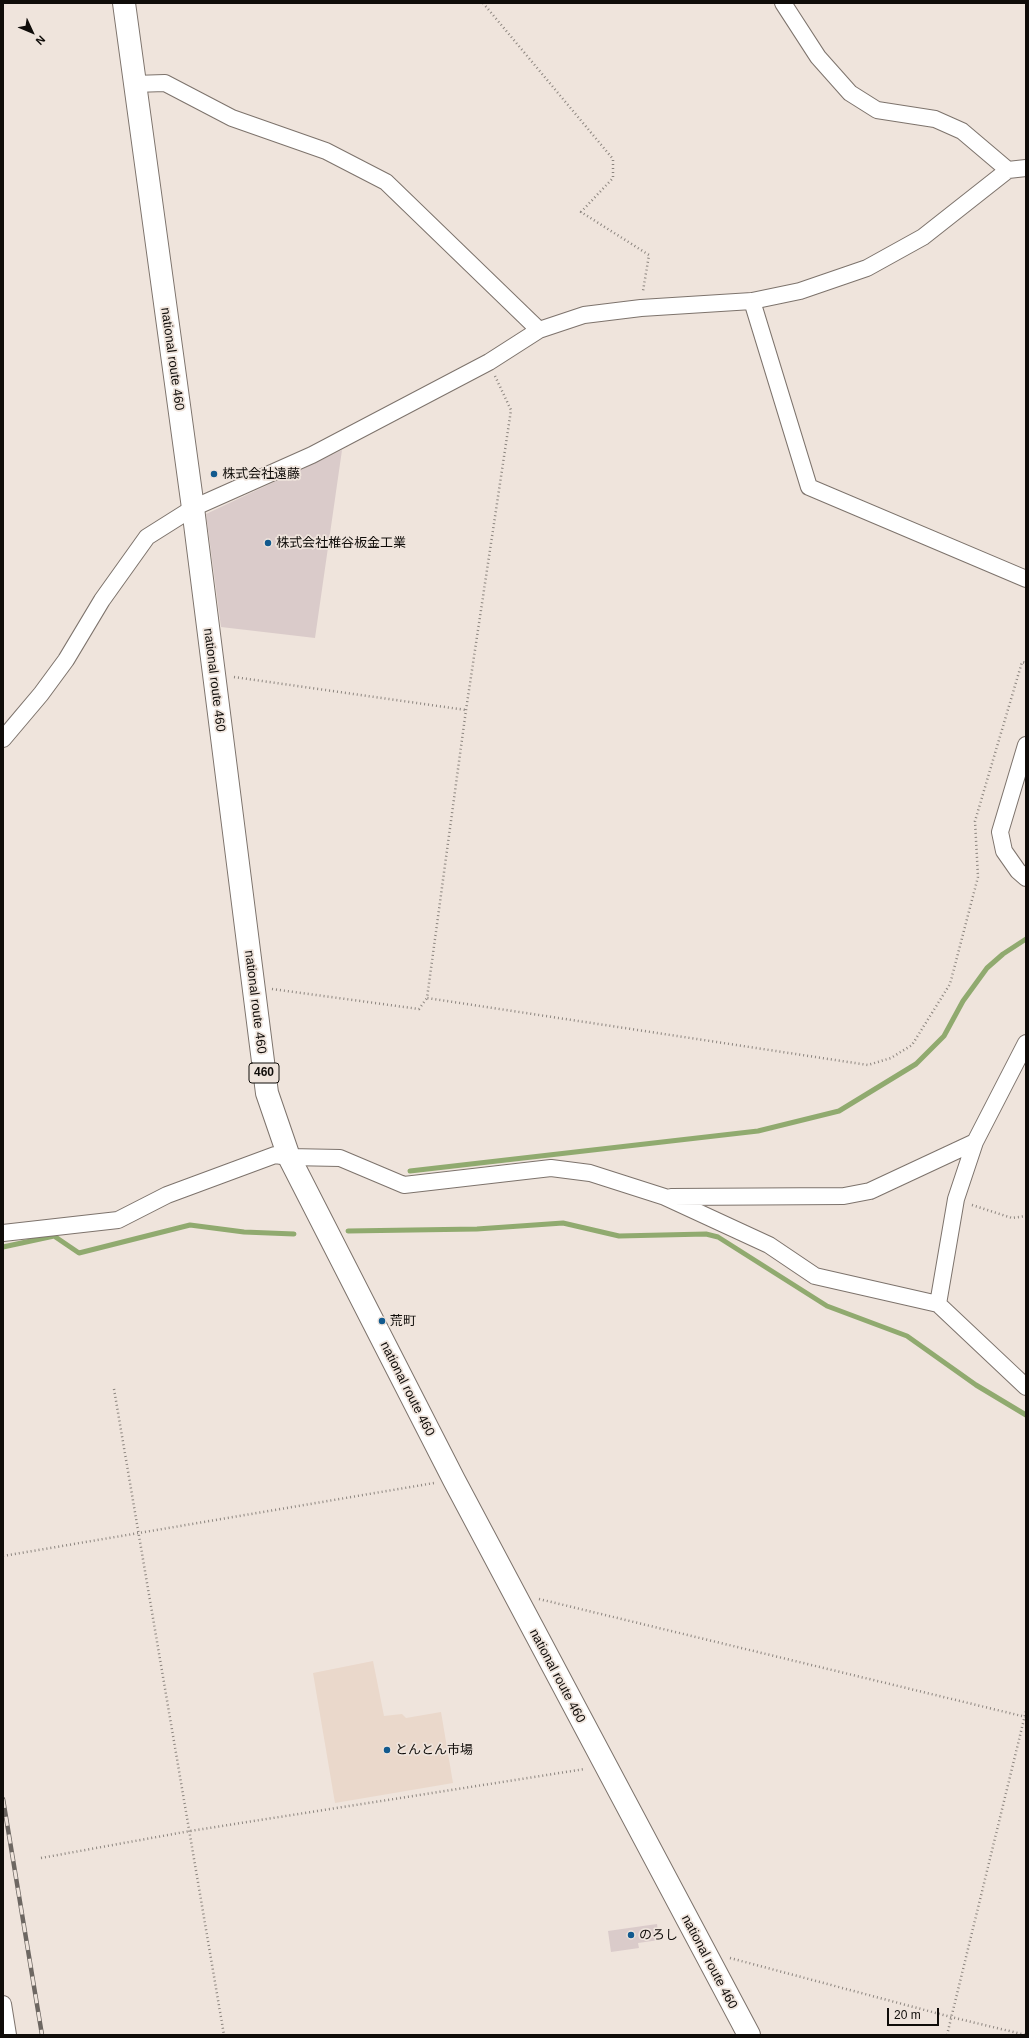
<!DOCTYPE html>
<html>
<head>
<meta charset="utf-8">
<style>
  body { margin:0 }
  #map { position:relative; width:1029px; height:2038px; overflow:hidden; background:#efe4dc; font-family:Helvetica,sans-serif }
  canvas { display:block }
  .frame { position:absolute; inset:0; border:4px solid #0f0c09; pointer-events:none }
  .north { position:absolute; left:12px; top:12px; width:40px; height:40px; -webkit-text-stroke:3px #efe4dc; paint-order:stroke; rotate:134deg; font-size:11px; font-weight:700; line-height:16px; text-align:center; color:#0f0c09 }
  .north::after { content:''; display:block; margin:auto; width:14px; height:18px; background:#0f0c09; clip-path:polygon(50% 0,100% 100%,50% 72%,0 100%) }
  .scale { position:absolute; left:887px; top:2008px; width:52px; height:18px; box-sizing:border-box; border:2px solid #0f0c09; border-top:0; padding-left:5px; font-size:12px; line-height:14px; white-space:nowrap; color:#0f0c09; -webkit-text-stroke:3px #efe4dc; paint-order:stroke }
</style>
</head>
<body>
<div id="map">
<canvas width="1029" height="2038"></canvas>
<div class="frame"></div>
<div class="north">N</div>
<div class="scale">20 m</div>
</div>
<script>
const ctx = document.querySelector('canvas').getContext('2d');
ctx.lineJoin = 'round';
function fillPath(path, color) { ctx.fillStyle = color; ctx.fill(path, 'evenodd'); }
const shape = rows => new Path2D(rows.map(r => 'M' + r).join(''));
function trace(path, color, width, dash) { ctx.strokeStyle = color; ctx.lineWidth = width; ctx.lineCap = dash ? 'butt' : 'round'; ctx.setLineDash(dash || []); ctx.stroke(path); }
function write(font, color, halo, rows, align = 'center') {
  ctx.font = font + ' Helvetica,"Noto Sans JP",sans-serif'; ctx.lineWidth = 3.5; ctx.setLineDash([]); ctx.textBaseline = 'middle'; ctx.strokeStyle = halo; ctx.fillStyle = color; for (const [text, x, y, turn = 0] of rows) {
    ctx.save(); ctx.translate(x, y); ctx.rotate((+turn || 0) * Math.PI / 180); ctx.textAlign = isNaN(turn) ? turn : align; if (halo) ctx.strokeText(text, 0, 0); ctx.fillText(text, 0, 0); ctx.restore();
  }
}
fillPath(shape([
  [373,1661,384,1716,402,1714,406,1718,441,1712,453,1783,335,1803,313,1673]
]), '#ead8cb');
trace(shape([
  [410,1171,758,1131,839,1111,916,1064,944,1036,963,1001,987,968,1003,954,1026,939],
  [348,1231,477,1229,563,1223,619,1236,706,1234,718,1237,827,1306,907,1336,976,1385,1026,1415],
  [3,1247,54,1236,79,1253,190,1225,244,1232,294,1234]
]), '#90aa6f', 5);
fillPath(shape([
  [342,450,315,638,221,627,206,514],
  [657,1924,659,1940,638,1943,639,1948,611,1952,608,1931]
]), '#dacbca');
const minor = shape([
  [783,3,818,57,850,93,877,110,935,119,962,131,1008,170],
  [134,84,165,83,232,118,326,151,386,182,539,330],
  [752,301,809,487,1026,579],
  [3,739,41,694,66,660,102,600,147,537,193,508,312,455,489,362,539,330,584,315,641,308,752,301,800,291,867,268,923,237,1008,170,1026,168],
  [1026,745,1000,832,1004,851,1018,871,1026,878],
  [671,1197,844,1196,870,1191,975,1142],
  [3,1233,118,1220,167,1195,275,1155,289,1157,340,1158,404,1185,551,1168,590,1173,665,1197,769,1245,815,1276,938,1304,1026,1387],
  [938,1304,956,1199,975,1142,1026,1043],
  [3,2004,8,2035]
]);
const trunk = shape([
  [124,3,193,508,267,1093,289,1157,454,1480,749,2035]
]);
trace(minor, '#7d736c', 18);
trace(trunk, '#7d736c', 24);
trace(shape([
  [483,3,613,159,613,178,581,212,649,255,643,291],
  [495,376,511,410,466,710,427,998,868,1065,891,1058,912,1045,950,984,978,877,975,821,1022,662,1026,663],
  [234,677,466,710],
  [272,989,419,1009,427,998],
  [972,1205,1012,1218,1026,1216],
  [114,1389,224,2035],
  [3,1556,434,1483],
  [539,1599,1026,1717],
  [41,1858,190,1831,585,1769],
  [730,1958,951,2017,1026,2035],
  [947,2035,1026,1711]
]), '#8c857f', 2.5, [1, 3]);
trace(minor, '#fff', 16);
trace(trunk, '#fff', 22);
const rail = shape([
  [3,1799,42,2035]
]);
trace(rail, '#6d6762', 4.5);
trace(rail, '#efe4dc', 3, [9]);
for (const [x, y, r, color] of [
  [214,474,4,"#125a8e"],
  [268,543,4,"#125a8e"],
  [382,1321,4,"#125a8e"],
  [387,1750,4,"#125a8e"],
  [631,1935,4,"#125a8e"]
]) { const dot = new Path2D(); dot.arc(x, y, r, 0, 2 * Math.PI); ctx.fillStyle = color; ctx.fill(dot); trace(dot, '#efe4dc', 1.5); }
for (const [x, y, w] of [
  [264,1073,30]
]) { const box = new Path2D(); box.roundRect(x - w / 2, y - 10, w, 20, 3); ctx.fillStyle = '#efe4dc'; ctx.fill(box); trace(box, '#0f0c09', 1); }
write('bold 12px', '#0f0c09', null, [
  ["460",264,1073]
]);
write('13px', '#0f0c09', '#efe4dc', [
  ["national route 460",172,359,82],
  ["national route 460",214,680,83],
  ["national route 460",255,1002,83],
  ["national route 460",407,1389,63],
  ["national route 460",557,1676,62],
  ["national route 460",709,1962,62]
]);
write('13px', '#0f0c09', '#efe4dc', [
  ["株式会社遠藤",222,474],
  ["株式会社椎谷板金工業",276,543],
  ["荒町",390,1321],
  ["とんとん市場",395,1750],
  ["のろし",639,1935]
], 'left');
</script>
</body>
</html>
